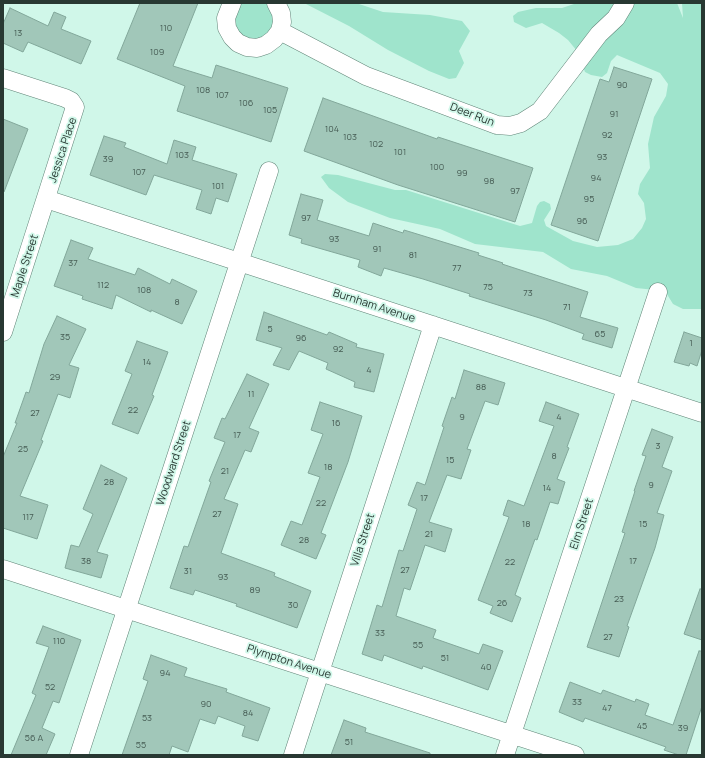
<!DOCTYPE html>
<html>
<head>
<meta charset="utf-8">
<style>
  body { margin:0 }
  #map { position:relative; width:705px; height:758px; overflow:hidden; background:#d0f7e9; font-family:Manrope,sans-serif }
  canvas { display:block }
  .frame { position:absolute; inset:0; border:4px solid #283832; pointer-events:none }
</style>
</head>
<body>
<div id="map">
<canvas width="705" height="758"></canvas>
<div class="frame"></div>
</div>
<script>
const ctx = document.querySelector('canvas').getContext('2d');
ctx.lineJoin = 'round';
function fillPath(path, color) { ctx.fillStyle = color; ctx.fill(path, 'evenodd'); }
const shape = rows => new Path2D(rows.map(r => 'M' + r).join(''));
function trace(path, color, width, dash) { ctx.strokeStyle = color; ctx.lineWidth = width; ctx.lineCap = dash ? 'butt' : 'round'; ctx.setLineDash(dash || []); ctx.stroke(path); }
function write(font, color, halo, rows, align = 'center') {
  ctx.font = font + ' Manrope,sans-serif'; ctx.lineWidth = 3.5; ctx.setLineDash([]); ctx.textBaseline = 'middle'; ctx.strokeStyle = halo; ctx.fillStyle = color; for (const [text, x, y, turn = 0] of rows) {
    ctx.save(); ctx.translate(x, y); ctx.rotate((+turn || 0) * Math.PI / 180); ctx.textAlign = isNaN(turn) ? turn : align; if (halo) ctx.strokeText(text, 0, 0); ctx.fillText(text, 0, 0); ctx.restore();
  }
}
fillPath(shape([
  [232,3,276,3,274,39,238,43],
  [304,3,356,3,383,12,430,15,462,21,470,31,459,51,464,63,456,78,449,79,429,71,388,50,349,26],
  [577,3,677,3,683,18,682,3,702,3,702,309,683,309,673,304,665,291,636,288,607,276,571,269,543,252,475,244,440,229,390,218,348,202,329,188,321,177,325,174,338,175,395,190,406,190,520,226,532,223,537,206,540,202,544,201,550,204,551,209,544,220,546,226,573,241,597,247,618,245,633,239,642,228,646,219,644,203,638,194,640,184,650,168,648,144,654,117,666,96,668,84,660,73,617,55,611,61,607,73,602,77,591,75,585,72,577,51,568,40,559,33,542,23,526,28,514,22,513,16,518,12,536,8,562,8]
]), '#9fe4cc');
const building = shape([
  [140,3,198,3,173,66,212,78,216,65,288,88,271,142,177,111,185,86,117,59,140,3],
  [10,8,48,26,54,12,66,17,61,29,91,41,81,64,28,42,23,52,3,43,3,24,10,8],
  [614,67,652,79,598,241,551,225,600,79,609,82,614,67],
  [323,98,437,139,438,137,533,168,515,222,398,185,304,151,323,98],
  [3,119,28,129,4,192,3,191,3,119],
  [104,136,126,143,124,147,167,164,174,140,196,147,192,160,237,174,228,202,216,198,211,214,196,209,202,190,154,175,146,195,90,175,104,136],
  [301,194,323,200,317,220,369,236,373,223,403,233,404,230,479,253,478,255,503,263,502,264,588,292,580,317,618,328,612,348,582,339,584,334,546,320,469,296,470,294,423,279,384,268,381,276,358,267,360,260,301,243,302,239,289,235,301,194],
  [71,240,93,248,88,259,135,275,138,268,170,284,172,279,197,291,182,324,151,310,151,312,116,295,112,309,82,299,83,296,54,286,71,240],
  [264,312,327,335,329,332,357,344,356,347,384,354,374,392,354,387,355,382,326,369,328,363,299,351,289,370,273,365,282,348,256,340,264,312],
  [57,316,86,329,69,365,79,368,70,398,58,394,41,440,43,441,20,496,48,505,37,539,3,528,3,457,17,423,15,423,26,392,29,393,44,344,57,316],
  [684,332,702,338,702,350,697,366,690,363,689,366,674,362,684,332],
  [137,341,168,352,152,395,154,396,138,434,112,424,132,374,125,371,137,341],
  [464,370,505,383,498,405,485,401,467,449,471,450,461,479,447,475,429,522,452,529,445,552,425,545,410,590,404,588,396,616,436,630,433,638,479,654,483,644,503,651,488,690,423,666,422,669,384,655,382,661,362,654,377,605,382,607,399,550,403,551,417,509,408,505,417,482,425,485,444,427,442,426,452,397,455,399,464,370],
  [247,374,269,384,249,428,259,432,251,452,245,450,224,499,238,504,221,553,275,573,274,576,311,591,297,628,236,606,237,604,195,590,193,595,170,588,184,546,188,547,211,482,209,481,225,442,214,438,222,418,225,419,247,374],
  [320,402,362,416,348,462,321,533,326,535,316,559,281,545,291,521,302,525,320,477,308,473,323,434,311,430,320,402],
  [546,402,579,414,567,447,569,448,557,479,565,482,558,504,550,502,537,540,535,539,515,595,521,598,512,622,490,613,493,606,478,600,509,517,503,515,508,500,524,506,554,426,539,421,546,402],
  [652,429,673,437,662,467,672,471,657,513,664,515,655,548,627,626,629,627,619,657,587,647,625,533,622,532,635,491,634,491,646,456,642,455,652,429],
  [101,465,127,478,97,552,108,555,101,578,65,568,71,545,79,547,93,514,83,509,101,465],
  [700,589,702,589,702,640,684,634,700,589],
  [43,626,81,640,59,703,53,701,42,728,55,734,46,755,11,755,36,695,32,693,49,647,36,643,43,626],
  [699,651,702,651,702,706,686,755,679,755,664,750,666,747,585,718,583,722,559,712,570,682,601,694,603,690,635,702,636,699,649,704,645,715,673,725,699,651],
  [151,655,187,668,184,676,227,689,226,692,270,708,258,741,242,736,245,726,218,716,215,724,200,719,188,752,172,746,169,755,122,755,148,681,143,679,151,655],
  [344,720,366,728,365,732,430,753,430,755,331,755,344,720]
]);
fillPath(building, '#a1c7b9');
trace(building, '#82a79a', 1);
const street = shape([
  [232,3,226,18,227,28,232,37,238,43,247,47,257,48,266,45,274,39,280,31,282,22,281,13,276,3],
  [280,31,366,76,497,125,510,126,521,123,540,111,599,34,616,18,625,3],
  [3,78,65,98,71,101,75,107,3,332],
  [46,199,702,413],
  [3,569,575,755],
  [79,755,269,171],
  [293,755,433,325],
  [505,755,658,292]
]);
trace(street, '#618578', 19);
trace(street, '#fff', 18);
write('9px', '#465c54', null, [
  ["110",166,28],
  ["13",18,33],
  ["109",157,52],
  ["90",622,85],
  ["108",203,90],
  ["107",222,95],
  ["106",246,103],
  ["105",270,110],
  ["91",614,114],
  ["104",332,129],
  ["92",607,135],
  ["103",350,137],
  ["102",376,144],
  ["101",400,152],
  ["103",182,155],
  ["93",602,157],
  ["39",108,159],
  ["100",437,167],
  ["107",139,172],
  ["99",462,173],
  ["94",596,178],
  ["98",489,181],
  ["101",218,186],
  ["97",515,191],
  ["95",589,199],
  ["97",306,218],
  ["96",582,221],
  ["93",334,239],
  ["91",377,249],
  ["81",413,255],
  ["37",73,263],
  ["77",457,268],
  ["112",103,285],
  ["75",488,287],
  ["108",144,290],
  ["73",528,293],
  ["8",177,302],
  ["71",567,307],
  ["5",270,329],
  ["65",600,334],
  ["35",65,337],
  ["96",301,338],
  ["1",691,343],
  ["92",338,349],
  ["14",147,362],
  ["4",369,370],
  ["29",55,377],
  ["88",481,387],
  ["11",251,394],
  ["22",133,410],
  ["27",35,413],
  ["9",462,417],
  ["4",559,417],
  ["16",336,423],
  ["17",237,435],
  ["3",658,446],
  ["25",23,449],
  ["8",554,456],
  ["15",450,460],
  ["18",328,467],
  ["21",225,471],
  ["28",109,482],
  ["9",651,485],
  ["14",547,488],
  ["17",424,498],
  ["22",321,503],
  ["27",217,514],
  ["117",28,517],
  ["18",526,524],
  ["15",643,524],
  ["21",429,534],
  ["28",304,540],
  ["38",86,561],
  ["17",633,561],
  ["22",510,562],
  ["27",405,570],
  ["31",188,571],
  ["93",223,577],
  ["89",255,590],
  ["23",619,599],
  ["26",502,603],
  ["30",293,605],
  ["33",380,633],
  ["27",608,637],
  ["110",59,641],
  ["55",418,645],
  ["51",445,658],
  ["40",486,667],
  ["94",165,673],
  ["52",50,687],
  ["33",577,702],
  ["90",206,704],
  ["47",607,708],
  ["84",248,713],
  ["53",147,718],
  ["45",642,726],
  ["39",683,728],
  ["56 A",34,738],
  ["51",349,742],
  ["55",141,745]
]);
write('11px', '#283832', '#d0f7e9', [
  ["Deer Run",472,115,21],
  ["Jessica Place",63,150,-72],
  ["Maple Street",25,266,-72],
  ["Burnham Avenue",374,306,18],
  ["Woodward Street",174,463,-72],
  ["Elm Street",582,524,-72],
  ["Villa Street",363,540,-72],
  ["Plympton Avenue",289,662,18]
]);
</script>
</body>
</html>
